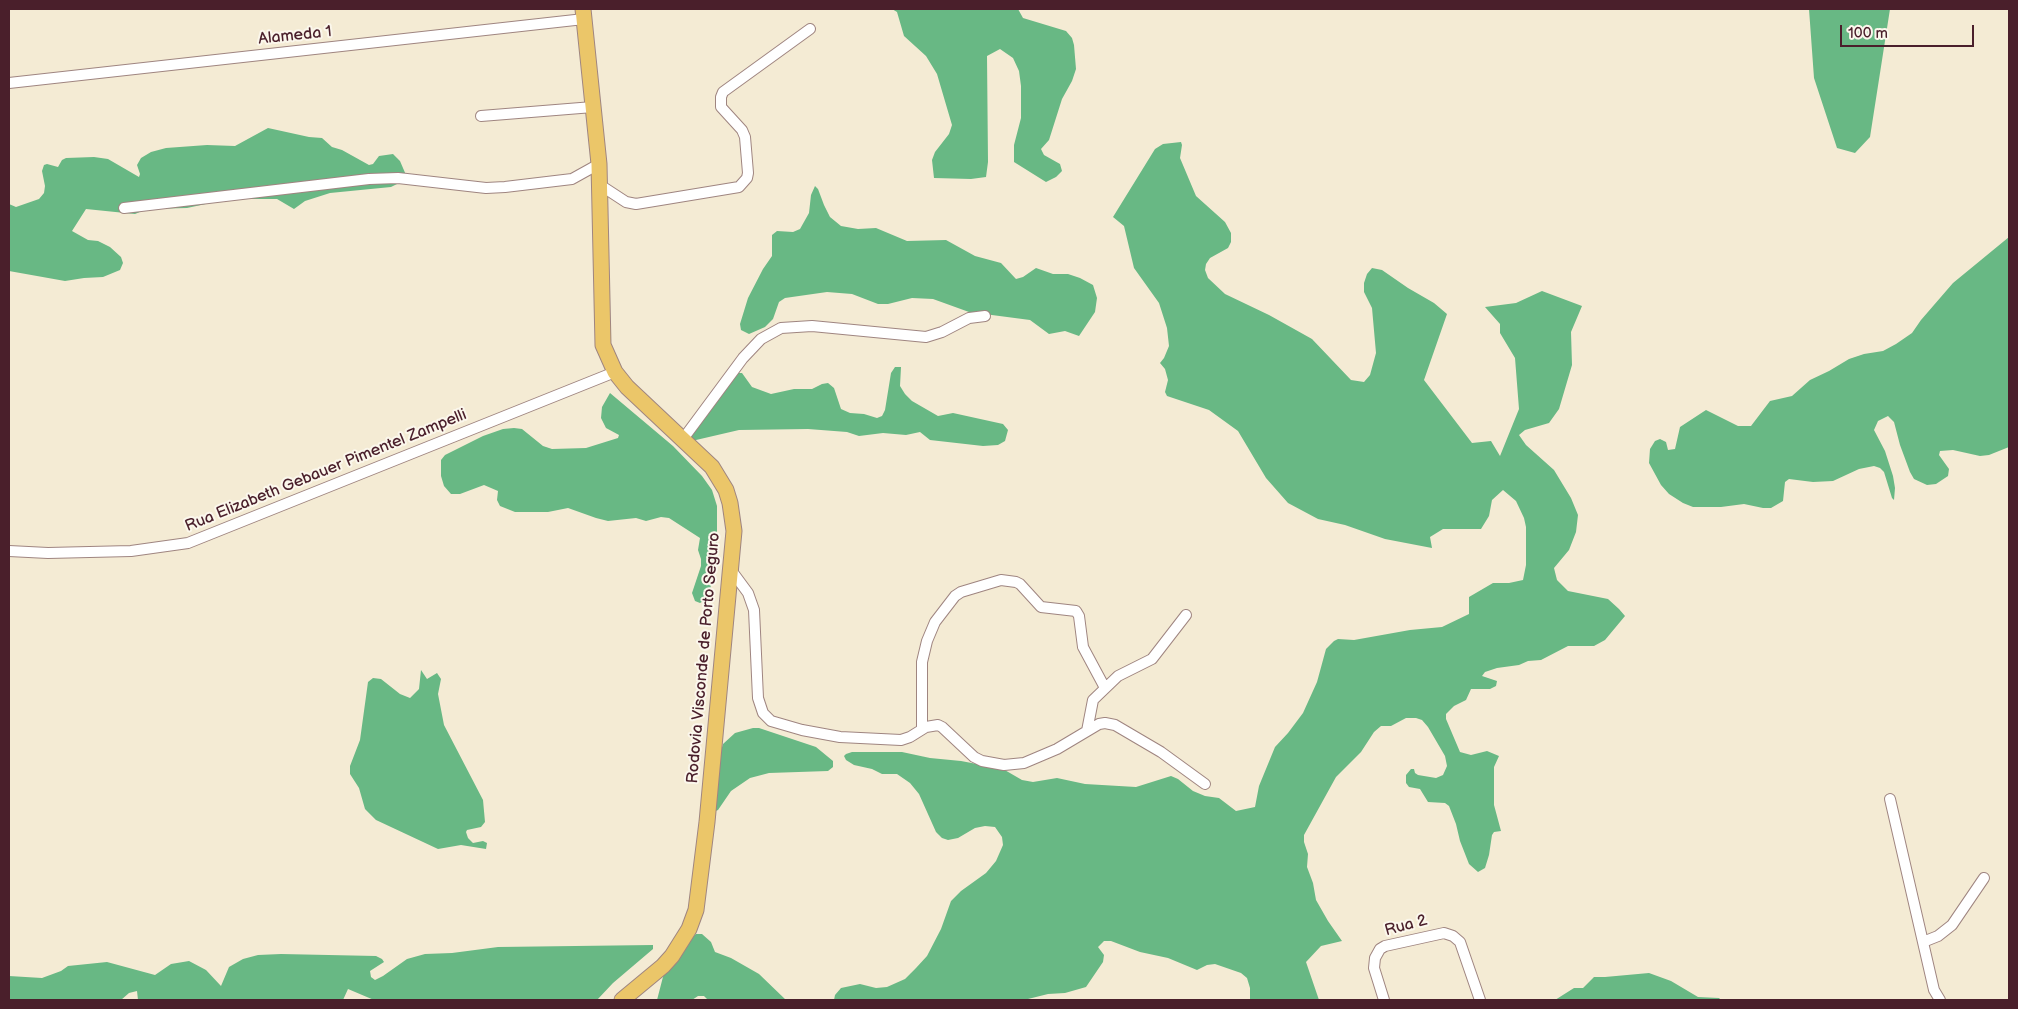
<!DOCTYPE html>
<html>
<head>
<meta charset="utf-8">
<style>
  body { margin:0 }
  #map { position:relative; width:2018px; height:1009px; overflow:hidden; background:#f4ebd4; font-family:"Balsamiq Sans",sans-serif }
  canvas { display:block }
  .frame { position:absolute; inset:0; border:10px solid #4a1f2b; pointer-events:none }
  .scale { position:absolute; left:1840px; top:25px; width:134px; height:22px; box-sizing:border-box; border:2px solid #4a1f2b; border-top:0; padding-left:6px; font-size:15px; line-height:18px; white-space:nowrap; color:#4a1f2b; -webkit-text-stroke:4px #fbf7ec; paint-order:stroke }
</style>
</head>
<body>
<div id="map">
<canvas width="2018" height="1009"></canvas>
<div class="frame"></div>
<div class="scale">100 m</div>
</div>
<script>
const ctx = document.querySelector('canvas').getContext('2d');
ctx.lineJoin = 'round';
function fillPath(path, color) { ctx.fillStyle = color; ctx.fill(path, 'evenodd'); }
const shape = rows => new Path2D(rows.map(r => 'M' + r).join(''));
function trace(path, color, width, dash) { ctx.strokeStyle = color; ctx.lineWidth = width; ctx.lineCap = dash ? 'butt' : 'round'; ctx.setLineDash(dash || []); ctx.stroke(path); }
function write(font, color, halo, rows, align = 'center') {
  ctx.font = font + ' "Balsamiq Sans",sans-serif'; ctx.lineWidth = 4; ctx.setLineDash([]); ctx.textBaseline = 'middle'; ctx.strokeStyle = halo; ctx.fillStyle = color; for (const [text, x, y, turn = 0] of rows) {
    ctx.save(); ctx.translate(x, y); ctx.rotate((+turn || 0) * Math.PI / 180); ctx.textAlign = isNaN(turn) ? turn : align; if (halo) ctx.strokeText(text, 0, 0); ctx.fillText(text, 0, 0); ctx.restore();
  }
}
fillPath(shape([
  [892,9,1018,9,1023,18,1066,31,1072,38,1074,45,1076,69,1072,81,1062,99,1049,140,1041,149,1044,155,1060,164,1062,171,1056,177,1046,182,1014,162,1014,145,1021,118,1021,86,1019,71,1013,58,1000,49,987,56,988,162,986,177,971,179,934,178,932,160,935,152,949,134,952,125,937,74,926,56,904,36,897,12],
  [1809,9,1890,9,1870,137,1855,153,1837,148,1814,78],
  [268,128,309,137,322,138,332,147,342,150,369,165,373,164,379,156,393,154,400,161,406,175,401,182,391,187,330,193,305,201,294,209,277,199,229,199,187,208,147,209,135,214,86,209,72,231,88,240,98,241,110,247,121,257,123,263,120,270,103,277,84,278,65,281,9,271,9,204,16,207,39,199,44,193,45,186,42,171,44,165,47,164,58,167,62,160,66,158,94,157,108,159,139,177,140,174,137,165,141,158,151,152,166,148,207,145,235,146],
  [1181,142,1182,145,1180,158,1196,196,1225,222,1231,233,1231,242,1228,248,1210,258,1206,264,1205,270,1208,278,1225,294,1269,315,1312,339,1351,380,1364,382,1370,375,1376,353,1372,308,1364,292,1364,283,1367,274,1372,268,1382,270,1408,288,1434,303,1447,314,1424,380,1472,443,1491,441,1500,456,1519,409,1515,358,1500,333,1500,324,1485,307,1516,303,1542,291,1582,306,1571,332,1572,365,1559,409,1549,423,1525,430,1519,435,1526,445,1554,470,1571,498,1578,515,1576,532,1569,550,1554,568,1557,580,1568,591,1608,599,1619,609,1625,616,1605,640,1594,646,1568,646,1541,660,1528,661,1519,665,1497,668,1485,672,1482,676,1497,681,1496,686,1490,689,1471,689,1466,700,1454,706,1446,714,1446,719,1460,752,1471,755,1487,751,1499,756,1494,767,1494,805,1501,831,1494,832,1492,835,1489,855,1485,868,1478,872,1469,864,1460,841,1456,824,1449,806,1445,803,1428,802,1420,789,1409,787,1406,783,1406,775,1411,769,1414,769,1415,773,1418,775,1436,778,1443,775,1447,766,1445,756,1428,727,1422,720,1416,718,1406,718,1391,726,1381,726,1374,732,1361,752,1336,777,1304,835,1304,842,1308,854,1307,867,1313,883,1316,900,1328,921,1342,941,1321,946,1306,962,1319,1000,1250,1000,1250,988,1247,978,1241,973,1215,964,1207,965,1197,970,1168,958,1140,952,1111,941,1104,941,1098,947,1104,955,1103,962,1086,987,1065,993,1048,994,1024,1000,834,1000,835,995,841,988,860,984,876,988,887,987,905,979,916,968,927,956,941,929,951,901,961,891,986,873,996,861,1003,845,1002,837,995,827,985,826,975,828,958,838,948,840,942,838,936,832,919,794,910,783,897,774,882,774,872,769,854,765,846,760,844,756,846,754,852,752,902,752,930,758,961,761,1003,769,1022,780,1033,782,1057,778,1085,784,1136,787,1171,776,1178,779,1193,791,1205,796,1219,798,1236,811,1255,807,1259,786,1275,747,1288,733,1303,713,1317,682,1326,649,1334,641,1338,639,1354,640,1410,630,1442,627,1469,614,1469,597,1493,583,1509,583,1523,580,1526,565,1526,527,1524,518,1516,501,1503,490,1492,500,1489,516,1481,529,1443,529,1430,537,1432,548,1385,539,1345,525,1318,519,1288,503,1266,478,1238,431,1209,410,1167,396,1165,392,1168,380,1165,369,1160,363,1164,358,1169,346,1167,328,1159,303,1134,268,1124,226,1113,217,1155,149,1163,144],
  [815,186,818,189,824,205,830,217,841,226,858,229,876,228,907,241,946,240,975,256,1001,263,1016,279,1023,277,1036,268,1053,274,1068,274,1080,278,1093,285,1097,298,1095,312,1079,336,1065,331,1049,334,1030,320,969,312,933,299,912,298,888,304,878,304,852,294,827,292,785,298,779,302,773,319,765,327,749,334,741,330,740,324,748,298,763,269,772,256,772,235,777,231,793,232,800,229,809,213,811,195],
  [2009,237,2009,447,1989,455,1980,456,1953,450,1940,451,1939,455,1949,469,1948,476,1936,484,1927,485,1914,479,1910,472,1900,445,1894,422,1888,416,1878,421,1874,430,1885,451,1893,476,1895,488,1894,500,1892,498,1884,472,1880,468,1874,466,1859,469,1833,481,1813,482,1789,479,1785,482,1783,501,1771,508,1763,508,1744,504,1721,507,1693,507,1683,503,1669,494,1661,485,1649,463,1650,449,1655,441,1660,439,1666,442,1668,450,1675,449,1680,427,1706,410,1738,426,1751,426,1770,401,1792,396,1810,380,1829,371,1849,359,1864,354,1883,351,1896,344,1912,333,1921,320,1953,283],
  [895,367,901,367,900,386,905,394,912,401,938,416,953,413,1003,424,1008,430,1005,441,998,445,983,446,930,440,920,432,906,435,883,433,859,436,847,432,808,429,739,430,696,440,691,440,689,436,733,373,742,373,752,387,771,394,794,389,812,389,822,384,828,383,834,388,841,409,850,413,864,414,877,418,882,416,885,410,891,373],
  [610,393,673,446,702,476,712,490,717,506,717,562,709,593,705,600,700,603,695,601,692,593,701,566,701,559,698,550,700,538,669,518,661,517,646,521,636,518,608,521,596,518,568,508,548,512,515,512,500,506,497,500,498,491,484,485,460,494,451,494,444,486,441,476,441,460,445,455,483,436,503,429,514,428,522,429,543,446,552,449,586,448,618,438,619,435,606,428,601,418,602,407],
  [421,670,427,679,437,673,441,679,438,694,444,725,483,800,485,822,481,827,467,830,466,832,468,838,473,843,483,841,487,843,486,849,461,845,438,849,376,820,365,809,359,788,350,774,350,766,360,740,368,682,373,678,381,679,400,694,410,698,419,689],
  [753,728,759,728,816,747,833,761,833,767,828,771,769,773,750,778,731,791,718,810,709,814,709,791,723,744,735,733],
  [696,934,702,934,711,942,715,952,731,958,759,974,786,1000,708,1000,704,996,698,996,692,1000,657,1000,664,973,681,948],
  [653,945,653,949,613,983,597,1000,374,1000,348,989,343,1000,138,1000,137,991,129,993,121,1000,9,1000,9,976,42,978,61,971,68,966,107,962,155,975,171,964,189,961,206,970,221,986,229,967,243,959,258,955,281,954,376,956,382,959,384,962,370,971,371,977,375,980,383,976,407,959,425,954,452,953,498,947],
  [1649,973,1671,981,1698,997,1719,998,1721,1000,1555,1000,1574,988,1583,988,1594,977,1605,977]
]), '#68b884');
const minor = shape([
  [9,83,584,19],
  [481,116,593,107],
  [600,185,626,202,636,204,739,187,747,178,748,173,745,137,742,130,721,107,721,97,723,92,810,29],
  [124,208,369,179,398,178,486,188,505,187,572,179,599,164],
  [683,439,743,358,761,339,781,328,812,326,926,337,942,332,969,318,985,316],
  [9,551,48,553,131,551,188,543,615,372],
  [731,570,748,593,754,610,758,698,763,713,771,721,802,730,840,737,901,740,910,737,926,727,938,725,942,727,974,757,982,761,1004,765,1024,763,1057,749,1099,724,1105,723,1115,725,1161,752,1205,784],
  [922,729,922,662,927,641,935,622,955,596,961,592,1001,580,1016,582,1020,584,1041,607,1076,611,1079,616,1083,647,1105,688],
  [1087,731,1093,700,1118,676,1152,659,1186,615],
  [1890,799,1934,990,1940,1000],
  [1923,942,1938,936,1952,925,1984,878],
  [1384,1000,1374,968,1375,958,1380,949,1385,946,1444,933,1453,936,1460,942,1480,1000]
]);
const primary = shape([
  [583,9,599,164,603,345,615,372,627,387,712,467,726,490,730,503,734,531,707,822,696,910,689,929,672,956,663,966,622,1000]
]);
trace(minor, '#9f8580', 12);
trace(primary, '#9f8580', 17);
trace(minor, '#fff', 10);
trace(primary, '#ebc669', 15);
write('16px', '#4a1f2b', '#fbf7ec', [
  ["Alameda 1",295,36,-6],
  ["Rua Elizabeth Gebauer Pimentel Zampelli",326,471,-22],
  ["Rodovia Visconde de Porto Seguro",704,658,-85],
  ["Rua 2",1406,926,-15]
]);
</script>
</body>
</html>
